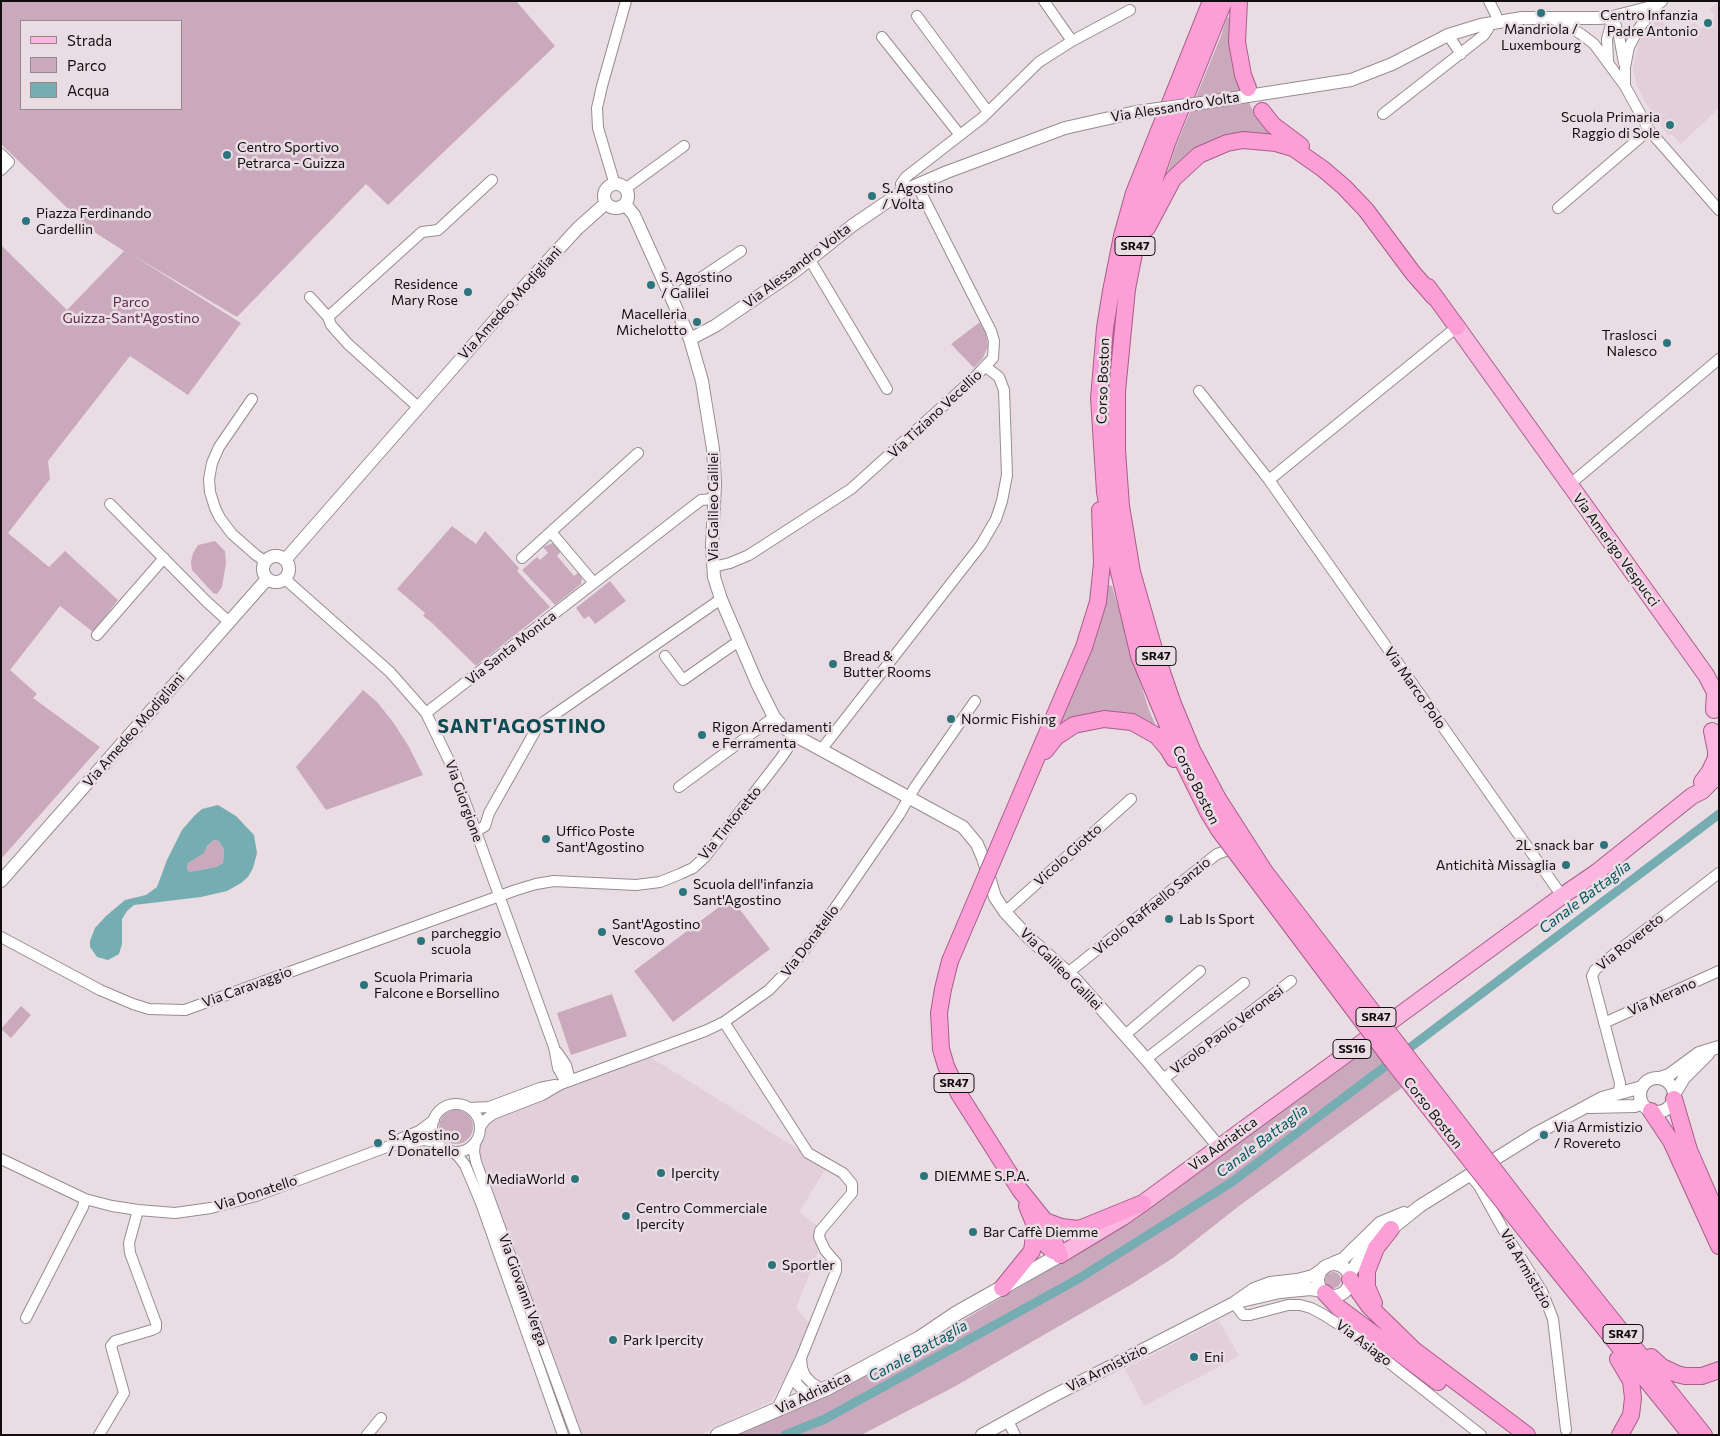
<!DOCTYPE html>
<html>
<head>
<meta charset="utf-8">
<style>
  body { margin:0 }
  #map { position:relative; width:1720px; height:1436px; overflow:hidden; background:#e9dde3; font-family:Commissioner,sans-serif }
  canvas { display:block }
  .frame { position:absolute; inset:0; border:2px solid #120e10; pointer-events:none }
  .legend { position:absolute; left:20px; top:20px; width:162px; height:90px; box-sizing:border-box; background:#e9dde3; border:1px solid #938a8f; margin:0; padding:6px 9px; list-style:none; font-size:15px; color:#120e10 }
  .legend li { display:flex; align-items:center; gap:10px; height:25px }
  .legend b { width:25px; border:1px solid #938a8f }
</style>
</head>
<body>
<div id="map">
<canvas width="1720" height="1436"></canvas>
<div class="frame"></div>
<ul class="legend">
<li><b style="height:6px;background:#fcb7e0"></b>Strada</li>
<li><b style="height:14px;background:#cba9bc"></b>Parco</li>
<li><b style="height:14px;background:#75adb3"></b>Acqua</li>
</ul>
</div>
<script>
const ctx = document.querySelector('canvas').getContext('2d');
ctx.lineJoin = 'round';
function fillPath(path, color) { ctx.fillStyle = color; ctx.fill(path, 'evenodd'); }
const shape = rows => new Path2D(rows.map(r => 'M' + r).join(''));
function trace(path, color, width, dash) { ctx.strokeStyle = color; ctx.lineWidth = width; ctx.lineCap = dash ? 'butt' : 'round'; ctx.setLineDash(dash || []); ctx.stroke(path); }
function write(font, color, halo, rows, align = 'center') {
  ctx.font = font + ' Commissioner,sans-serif'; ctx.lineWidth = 5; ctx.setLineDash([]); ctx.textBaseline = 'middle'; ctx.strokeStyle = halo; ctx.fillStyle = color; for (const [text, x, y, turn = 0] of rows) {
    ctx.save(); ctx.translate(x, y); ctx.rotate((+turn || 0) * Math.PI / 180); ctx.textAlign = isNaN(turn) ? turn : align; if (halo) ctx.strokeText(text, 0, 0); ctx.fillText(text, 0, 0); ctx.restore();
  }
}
fillPath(shape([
  [1719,1,1719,108,1681,144,1671,134,1668,136,1645,102,1637,86,1633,69,1635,57,1639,42,1645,31,1659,17,1677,37,1694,22,1701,29,1715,16,1709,9],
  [642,1052,827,1167,799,1212,823,1230,824,1237,796,1308,810,1324,788,1372,772,1401,700,1435,578,1435,472,1144,479,1136,482,1125,478,1113,526,1094],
  [1219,1320,1239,1356,1144,1406,1125,1369]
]), '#e3cfd9');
fillPath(shape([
  [1,1,516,1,555,46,388,205,366,184,237,317,131,254,241,323,188,395,130,356,48,461,50,479,8,533,49,567,65,551,118,600,93,632,60,606,10,670,37,694,33,698,100,747,1,859,1,245,67,310,124,251,88,228,1,144],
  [21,21,181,21,181,109,21,109],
  [1227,17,1232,19,1239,79,1252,109,1275,132,1272,138,1254,136,1171,176,1167,173,1176,146,1221,36],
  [980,322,986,334,988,346,983,358,974,368,951,344],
  [452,526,476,544,485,531,519,568,517,571,550,607,476,666,430,621,423,616,425,613,397,589],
  [215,541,225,551,226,563,222,587,217,594,213,593,192,570,191,562,193,553,198,545],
  [553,543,557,545,561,551,557,556,574,576,579,572,582,579,581,584,555,605,522,570,537,557,540,560,548,553,543,547],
  [610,581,626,601,595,624,589,616,584,619,576,608],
  [1104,584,1112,586,1133,659,1149,710,1160,735,1147,726,1073,725,1034,764],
  [363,690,377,702,393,722,409,747,423,775,326,810,296,767],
  [214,840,219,841,224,850,223,863,216,867,189,872,187,868,188,863,204,852,207,846],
  [731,898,770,949,673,1022,634,971],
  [612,994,627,1036,571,1055,557,1013],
  [21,1006,31,1015,11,1038,1,1029],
  [1374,1044,1407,1084,1239,1206,1173,1258,1132,1284,952,1388,861,1435,738,1435,831,1393,924,1343,1107,1236,1166,1197,1222,1153],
  '439 1127a17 17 0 1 1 34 0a17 17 0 1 1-34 0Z',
  [479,1184,565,1418,563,1419,477,1185],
  '1325 1280a8 8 0 1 1 16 0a8 8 0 1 1-16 0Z'
]), '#cba9bc');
fillPath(shape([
  [218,805,236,816,254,835,257,853,253,868,248,877,241,883,227,891,201,897,134,905,127,911,122,919,122,944,119,954,108,960,97,957,90,947,90,941,95,928,106,916,125,900,146,895,157,887,167,860,182,830,194,816,202,809],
  [214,840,219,841,224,850,223,863,216,867,189,872,187,868,188,863,204,853,207,846]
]), '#75adb3');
trace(shape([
  [785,1435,825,1419,1078,1279,1232,1182,1719,814]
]), '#75adb3', 9);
const minor = shape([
  [1044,1,1072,41],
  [1489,1,1496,15,1497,22],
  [917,16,988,112],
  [1613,17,1619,36,1624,63],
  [1555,20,1581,34,1594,44,1625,86,1649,130,1719,210],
  [1448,35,1461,54],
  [882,37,960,135],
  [1608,61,1607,39,1613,17],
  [1625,86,1625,67,1629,47,1639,28,1658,4],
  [1383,114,1484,35,1488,29,1488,23],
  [1,154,9,162,1,170],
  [615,185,598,128,597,108,602,86,626,1],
  [625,189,684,146],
  [903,191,901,184,906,177,982,118,1039,62,1072,41,1130,10],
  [1558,208,1649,130],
  [810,260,887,389],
  [310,297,328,317,331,325,348,344,418,407],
  [671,298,741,251],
  [328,317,422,232,438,230,492,180],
  [1199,391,1269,480,1562,896],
  [252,399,219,447,212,463,209,479,210,492,215,508,220,518,232,534,256,555,266,562],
  [1269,480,1457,327],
  [1569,485,1719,359],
  [110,504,206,601,229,622],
  [551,532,594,583],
  [522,558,638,453],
  [713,567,730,563,749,555,851,489,973,379,993,358,994,341,991,331,917,185],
  [285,579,390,672,426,713,454,771,554,1047,558,1068,566,1082],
  [97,635,164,558],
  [665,656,683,680,733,645,740,642],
  [426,713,701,500,714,499],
  [821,750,981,545,996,519,1002,501,1007,475,1004,390,999,377,986,367],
  [679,787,774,717],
  [475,832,485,826,489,813,538,726,721,599],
  [1005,912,1131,799],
  [1,937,100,990,133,1004,149,1009,185,1010,516,890,536,884,554,881,636,885,660,882,680,874,693,868,705,857,781,758,796,736],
  [1069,972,1217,854,1237,847],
  [724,1022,808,1153,843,1173,852,1184,852,1193,820,1231,819,1237,825,1250,836,1263,836,1271,801,1358,776,1411],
  [1604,1023,1719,971],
  [1125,1035,1200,971],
  [557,1052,566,1065,570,1081],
  [1146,1059,1244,983],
  [1163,1079,1291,981],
  [1619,1093,1620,1083,1592,976,1595,970,1614,954,1719,873],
  '432 1128a24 24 0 1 1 48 0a24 24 0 1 1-48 0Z',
  [470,1108,489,1107,540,1088,555,1085],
  [480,1127,485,1120,493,1114,542,1095,561,1084,705,1031,724,1022,769,990,793,965,824,924,899,815,915,787,975,701],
  [475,1143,474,1152,476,1162,576,1435],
  [393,1145,405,1144,423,1140,437,1142],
  [451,1151,458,1156,465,1165,481,1203,563,1435],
  [1,1159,85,1199,112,1206,138,1210,175,1213,211,1208,256,1196,392,1145,402,1138,419,1131,434,1120],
  [1470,1175,1479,1186,1508,1238,1542,1291,1553,1319,1566,1430],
  [1234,1303,1243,1315,1250,1315,1288,1305,1300,1305,1311,1308,1324,1315,1349,1331,1481,1435],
  [26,1318,83,1207,85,1199],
  [801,1359,802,1368,805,1376,812,1383,823,1390],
  [794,1374,797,1384,803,1390,811,1395],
  [1008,1421,1015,1435],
  [99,1435,124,1393,111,1346,115,1341,152,1330,156,1328,156,1323,130,1253,129,1243,138,1210],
  [367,1435,381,1418]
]);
const tertiary = shape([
  [1209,102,1351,80,1392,64,1448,35,1481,25,1522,18,1597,18,1613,17,1648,8,1661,1],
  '604 196a12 12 0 1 1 24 0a12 12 0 1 1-24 0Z',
  [625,204,634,215,690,339,702,381,713,449,715,484,712,546,714,577,721,599,757,683,774,717,783,727,796,736,963,827,977,844,983,858,995,897,1005,912,1028,937,1076,980,1146,1059,1219,1147],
  [690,339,715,326,794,272,853,225,903,191,947,172,1065,128,1136,112],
  '263 569a13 13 0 1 1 26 0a13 13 0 1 1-26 0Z',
  [285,560,530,280,578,228,606,203],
  [1,881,267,579],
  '1640 1095a17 17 0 1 1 34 0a17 17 0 1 1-34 0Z',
  [1660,1078,1669,1075,1699,1053,1719,1047],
  [1675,1093,1684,1078,1708,1054],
  [1589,1107,1635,1106,1642,1103],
  [1333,1263,1343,1259,1380,1223,1404,1213],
  '1318 1280a16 16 0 1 1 32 0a16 16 0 1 1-32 0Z',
  [1349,1275,1359,1260,1379,1239,1420,1206,1535,1134,1578,1111,1602,1098,1642,1087],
  [1241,1301,1280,1292,1311,1289,1322,1291],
  [982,1435,1049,1398,1234,1303,1254,1289,1270,1283,1297,1280,1313,1276,1320,1271]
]);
const secondary = shape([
  [718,1435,827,1388,920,1338,957,1313,1060,1255]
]);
const primary = shape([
  [1457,327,1706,675,1715,692,1714,710],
  [1702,782,1710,771,1716,758,1716,751,1712,731],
  [1060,1255,1123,1217,1143,1203,1562,896,1597,872,1692,796,1702,791,1719,774]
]);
const trunk = shape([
  [1239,1,1237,42,1243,75,1248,88],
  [1262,111,1273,125,1301,146],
  [1147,228,1173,179,1199,155,1227,143,1243,140,1276,143,1293,148,1323,169,1344,187,1366,210,1413,273,1434,297],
  [1428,287,1457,327],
  [1045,751,1056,737,1074,725,1104,719,1132,722,1157,736,1168,749,1174,759],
  [1033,766,1084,647,1098,602,1102,563,1100,510],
  [1217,797,1192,750,1173,704,1154,649,1132,572,1121,506,1117,450,1117,391,1127,289,1140,223,1167,143,1224,1],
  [1208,812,1183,762,1139,656,1119,572,1105,492,1099,398,1105,328,1111,291,1122,236,1134,193,1211,1],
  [950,961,943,989,939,1013,941,1049,946,1066,959,1094,1020,1190,1045,1221,1060,1255],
  [1674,1099,1689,1150,1719,1219],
  [1651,1111,1671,1141,1719,1246],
  [1027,1206,1041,1240,1053,1251],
  [1045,1221,1061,1227,1079,1229,1143,1203],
  [1542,1232,1704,1435],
  [1533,1240,1690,1434],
  [1350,1279,1369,1306,1414,1350,1527,1435],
  [1002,1288,1032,1251,1035,1227],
  [1325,1293,1339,1308,1438,1382],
  [1374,1303,1367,1287,1367,1271,1376,1248,1391,1229],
  [1651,1357,1662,1367,1677,1374,1685,1376,1702,1376,1719,1370],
  [1618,1359,1631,1381,1633,1398,1631,1415,1620,1435]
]);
trace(minor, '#978c92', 12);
trace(tertiary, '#978c92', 14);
trace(secondary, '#978c92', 16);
trace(primary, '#a95d8a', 18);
trace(trunk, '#a95d8a', 18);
trace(minor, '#fff', 10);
trace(tertiary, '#fff', 12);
trace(secondary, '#fff', 14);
trace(primary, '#fcb7e0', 16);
trace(trunk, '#fb9fd6', 16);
const tertiaryBridge = shape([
  [1136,112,1209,102]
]);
const trunkBridge = shape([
  [1217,797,1265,872,1542,1232],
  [1208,812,1219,830,1393,1062,1533,1240],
  [950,961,1033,766]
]);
trace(tertiaryBridge, '#978c92', 14, []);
trace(trunkBridge, '#a95d8a', 18, []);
trace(tertiaryBridge, '#fff', 12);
trace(trunkBridge, '#fb9fd6', 16);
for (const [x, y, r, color] of [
  [1541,13,5,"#2b747b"],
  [1708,23,5,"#2b747b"],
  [1670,125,5,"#2b747b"],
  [227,155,5,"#2b747b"],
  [872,196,5,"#2b747b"],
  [26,221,5,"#2b747b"],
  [651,285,5,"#2b747b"],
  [468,292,5,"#2b747b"],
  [697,322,5,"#2b747b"],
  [1667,343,5,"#2b747b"],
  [833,664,5,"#2b747b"],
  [951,719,5,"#2b747b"],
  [702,735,5,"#2b747b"],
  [546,839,5,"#2b747b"],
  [1604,845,5,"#2b747b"],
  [1566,865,5,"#2b747b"],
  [683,892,5,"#2b747b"],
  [1169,919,5,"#2b747b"],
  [602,932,5,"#2b747b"],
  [421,941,5,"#2b747b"],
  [364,985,5,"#2b747b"],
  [1544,1135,5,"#2b747b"],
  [378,1143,5,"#2b747b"],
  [661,1173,5,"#2b747b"],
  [924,1176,5,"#2b747b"],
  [575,1179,5,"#2b747b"],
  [626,1216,5,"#2b747b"],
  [973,1232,5,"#2b747b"],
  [772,1265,5,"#2b747b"],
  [613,1340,5,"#2b747b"],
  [1194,1357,5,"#2b747b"]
]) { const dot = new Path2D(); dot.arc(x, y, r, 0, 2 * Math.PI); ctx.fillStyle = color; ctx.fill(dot); trace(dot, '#e9dde3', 2); }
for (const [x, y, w] of [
  [1135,246,40],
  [1156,656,40],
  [1376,1017,40],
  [1352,1049,38],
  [954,1083,40],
  [1623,1334,40]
]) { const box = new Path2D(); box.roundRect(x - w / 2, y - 9.5, w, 19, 4); ctx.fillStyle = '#e9dde3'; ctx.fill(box); trace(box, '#120e10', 1); }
write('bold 12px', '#120e10', null, [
  ["SR47",1135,246],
  ["SR47",1156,656],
  ["SR47",1376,1017],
  ["SS16",1352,1049],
  ["SR47",954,1083],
  ["SR47",1623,1334]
]);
write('14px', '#120e10', '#e9dde3', [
  ["Centro Infanzia",1698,15,"right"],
  ["Padre Antonio",1698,31,"right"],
  ["Mandriola /",1541,29,"center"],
  ["Luxembourg",1541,45,"center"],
  ["Scuola Primaria",1660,117,"right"],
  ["Raggio di Sole",1660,133,"right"],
  ["Centro Sportivo",237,147],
  ["Petrarca - Guizza",237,163],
  ["S. Agostino",882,188],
  ["/ Volta",882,204],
  ["Piazza Ferdinando",36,213],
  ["Gardellin",36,229],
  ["S. Agostino",661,277],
  ["/ Galilei",661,293],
  ["Residence",458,284,"right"],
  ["Mary Rose",458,300,"right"],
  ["Macelleria",687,314,"right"],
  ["Michelotto",687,330,"right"],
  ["Traslosci",1657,335,"right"],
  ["Nalesco",1657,351,"right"],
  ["Bread &",843,656],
  ["Butter Rooms",843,672],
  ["Normic Fishing",961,719],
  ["Rigon Arredamenti",712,727],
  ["e Ferramenta",712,743],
  ["Uffico Poste",556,831],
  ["Sant'Agostino",556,847],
  ["2L snack bar",1594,845,"right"],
  ["Antichità Missaglia",1556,865,"right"],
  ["Scuola dell'infanzia",693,884],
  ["Sant'Agostino",693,900],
  ["Lab Is Sport",1179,919],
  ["Sant'Agostino",612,924],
  ["Vescovo",612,940],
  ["parcheggio",431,933],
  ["scuola",431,949],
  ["Scuola Primaria",374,977],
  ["Falcone e Borsellino",374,993],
  ["Via Armistizio",1554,1127],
  ["/ Rovereto",1554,1143],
  ["S. Agostino",388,1135],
  ["/ Donatello",388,1151],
  ["Ipercity",671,1173],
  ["DIEMME S.P.A.",934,1176],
  ["MediaWorld",565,1179,"right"],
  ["Centro Commerciale",636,1208],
  ["Ipercity",636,1224],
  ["Bar Caffè Diemme",983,1232],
  ["Sportler",782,1265],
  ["Park Ipercity",623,1340],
  ["Eni",1204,1357]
], 'left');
write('14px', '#120e10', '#e9dde3', [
  ["Via Alessandro Volta",1175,107,-9],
  ["Via Alessandro Volta",797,266,-37],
  ["Via Amedeo Modigliani",510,303,-48],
  ["Corso Boston",1103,381,-88],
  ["Via Tiziano Vecellio",935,414,-43],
  ["Via Galileo Galilei",713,507,-90],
  ["Via Amerigo Vespucci",1616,550,54],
  ["Via Santa Monica",511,648,-38],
  ["Via Marco Polo",1415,688,55],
  ["Via Amedeo Modigliani",134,730,-49],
  ["Corso Boston",1196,785,63],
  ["Via Giorgione",464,801,70],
  ["Via Tintoretto",730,823,-51],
  ["Vicolo Giotto",1068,855,-42],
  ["Vicolo Raffaello Sanzio",1152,906,-39],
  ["Via Donatello",810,941,-53],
  ["Via Rovereto",1630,942,-39],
  ["Via Galileo Galilei",1061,969,45],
  ["Via Caravaggio",247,987,-20],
  ["Via Merano",1662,997,-24],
  ["Vicolo Paolo Veronesi",1227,1030,-37],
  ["Corso Boston",1433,1113,52],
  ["Via Adriatica",1223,1144,-36],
  ["Via Donatello",256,1193,-18],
  ["Via Armistizio",1526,1269,60],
  ["Via Giovanni Verga",523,1290,70],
  ["Via Asiago",1364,1343,37],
  ["Via Armistizio",1107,1368,-27],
  ["Via Adriatica",813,1393,-25]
]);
write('14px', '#5d2849', '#e9dde3', [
  ["Parco",131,302],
  ["Guizza-Sant'Agostino",131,318]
]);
write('italic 15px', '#00585f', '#e9dde3', [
  ["Canale Battaglia",1585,897,-37],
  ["Canale Battaglia",1262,1141,-37],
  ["Canale Battaglia",918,1351,-29]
]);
ctx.letterSpacing = '1px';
write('bold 19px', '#0c4b51', '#e9dde3', [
  ["SANT'AGOSTINO",522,727]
]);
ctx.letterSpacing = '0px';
</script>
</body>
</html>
